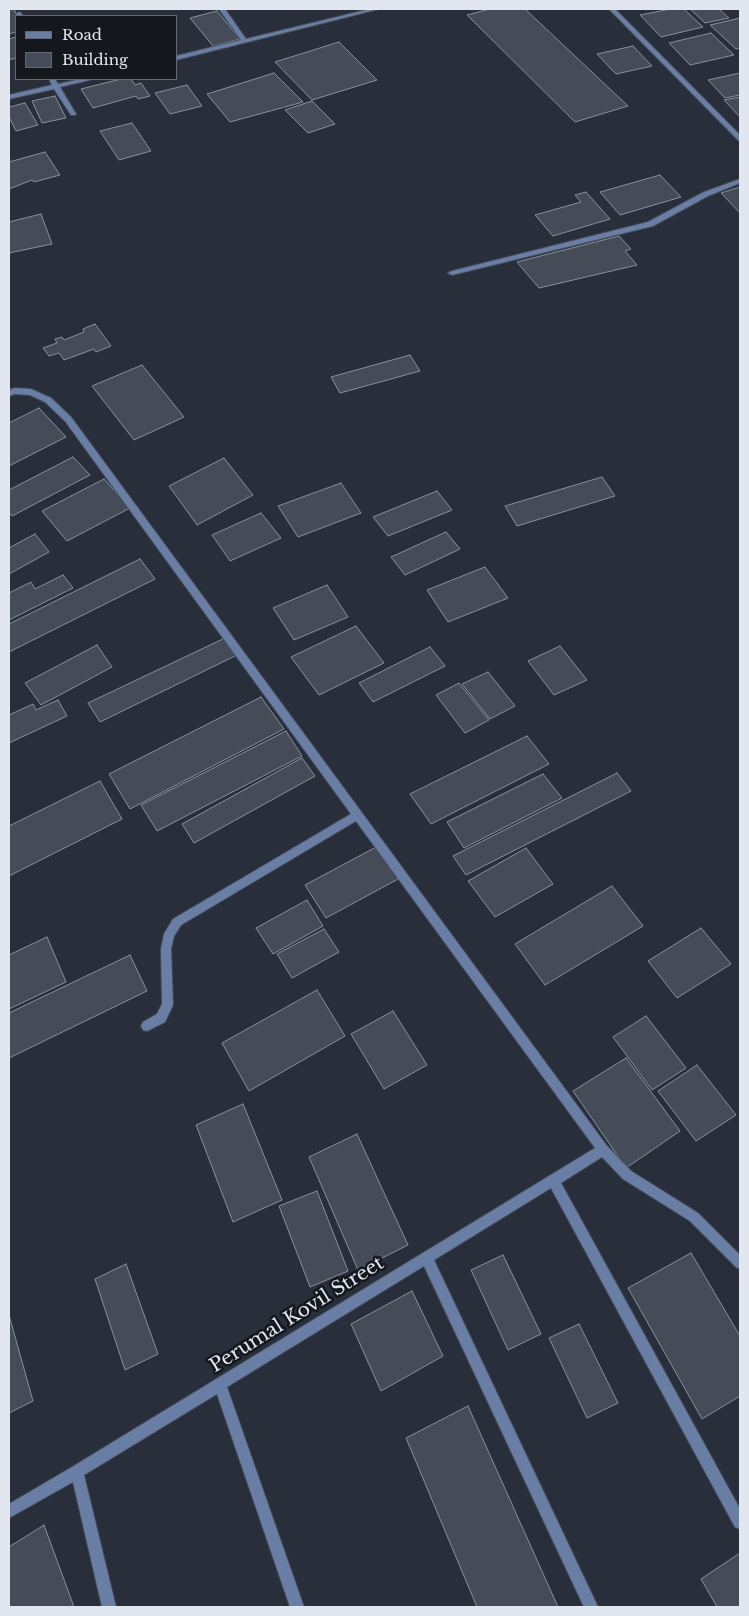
<!DOCTYPE html>
<html>
<head>
<meta charset="utf-8">
<style>
  body { margin:0 }
  #map { position:relative; width:749px; height:1616px; overflow:hidden; background:#282f3a; font-family:"Libre Baskerville",serif }
  canvas { display:block }
  .frame { position:absolute; inset:0; border:10px solid #e2e6ee; pointer-events:none }
  .legend { position:absolute; left:15px; top:15px; width:162px; height:65px; box-sizing:border-box; background:#14171c; border:1px solid #666a70; margin:0; padding:6px 9px; list-style:none; font-size:15px; color:#e2e6ee }
  .legend li { display:flex; align-items:center; gap:10px; height:25px }
  .legend b { width:25px; border:1px solid #666a70 }
</style>
</head>
<body>
<div id="map">
<canvas width="749" height="1616"></canvas>
<div class="frame"></div>
<ul class="legend">
<li><b style="height:6px;background:#687ea5"></b>Road</li>
<li><b style="height:14px;background:#454c58"></b>Building</li>
</ul>
</div>
<script>
const ctx = document.querySelector('canvas').getContext('2d');
ctx.lineJoin = 'round';
function fillPath(path, color) { ctx.fillStyle = color; ctx.fill(path, 'evenodd'); }
const shape = rows => new Path2D(rows.map(r => 'M' + r).join(''));
function trace(path, color, width, dash) { ctx.strokeStyle = color; ctx.lineWidth = width; ctx.lineCap = dash ? 'butt' : 'round'; ctx.setLineDash(dash || []); ctx.stroke(path); }
function write(font, color, halo, rows, align = 'center') {
  ctx.font = font + ' "Libre Baskerville",serif'; ctx.lineWidth = 5; ctx.setLineDash([]); ctx.textBaseline = 'middle'; ctx.strokeStyle = halo; ctx.fillStyle = color; for (const [text, x, y, turn = 0] of rows) {
    ctx.save(); ctx.translate(x, y); ctx.rotate((+turn || 0) * Math.PI / 180); ctx.textAlign = isNaN(turn) ? turn : align; if (halo) ctx.strokeText(text, 0, 0); ctx.fillText(text, 0, 0); ctx.restore();
  }
}
const building = shape([
  [9,9,14,9,17,16,16,32,9,34,9,9],
  [490,9,525,9,628,106,575,122,467,15,490,9],
  [671,9,684,9,703,27,661,37,640,15,671,9],
  [690,9,719,9,729,18,705,23,690,9],
  [217,11,240,39,213,46,190,18,217,11],
  [740,18,740,48,736,49,710,25,740,18],
  [711,33,734,55,690,65,669,43,711,33],
  [16,37,16,58,9,60,9,39,16,37],
  [339,42,377,80,312,100,275,62,339,42],
  [633,46,652,66,616,74,597,54,633,46],
  [274,73,303,102,230,122,207,94,274,73],
  [740,73,740,95,725,98,708,80,740,73],
  [121,79,131,79,135,85,141,83,150,96,138,99,136,96,93,108,81,89,121,79],
  [187,85,202,106,170,114,155,93,187,85],
  [55,96,66,118,42,123,32,101,55,96],
  [740,97,740,117,724,100,740,97],
  [312,101,335,124,308,133,285,110,312,101],
  [25,103,38,125,16,131,9,117,9,107,25,103],
  [132,123,151,151,119,160,100,131,132,123],
  [45,152,60,175,34,182,32,180,9,189,9,162,45,152],
  [660,175,681,197,620,215,600,192,660,175],
  [740,187,740,213,721,193,740,187],
  [586,192,610,219,553,236,535,215,581,202,575,195,586,192],
  [41,214,52,244,9,253,9,222,41,214],
  [619,236,631,249,625,251,637,265,539,288,517,262,619,236],
  [95,324,111,346,96,352,94,349,64,360,59,353,49,356,43,348,57,343,55,339,62,337,64,340,84,332,83,329,95,324],
  [410,355,420,371,340,393,331,377,410,355],
  [142,365,184,417,134,440,92,386,142,365],
  [39,408,66,437,9,466,9,423,39,408],
  [73,457,90,475,12,516,9,512,9,490,73,457],
  [224,458,253,495,197,525,169,486,224,458],
  [602,477,615,496,517,526,505,506,602,477],
  [104,479,130,508,67,541,42,511,104,479],
  [341,483,361,513,298,537,278,506,341,483],
  [437,491,452,510,388,536,373,517,437,491],
  [261,513,281,538,230,561,212,535,261,513],
  [446,532,460,549,405,575,391,557,446,532],
  [35,534,49,552,9,574,9,548,35,534],
  [140,559,155,579,9,652,9,624,140,559],
  [485,567,508,598,448,622,427,590,485,567],
  [63,575,73,588,9,620,9,593,31,582,35,589,63,575],
  [327,585,348,617,294,640,273,608,327,585],
  [356,626,384,663,319,695,291,657,356,626],
  [227,637,239,654,100,722,88,703,227,637],
  [97,645,112,667,41,705,25,683,97,645],
  [560,646,587,680,554,695,528,661,560,646],
  [430,647,445,666,373,702,359,683,430,647],
  [488,672,515,706,490,719,462,684,488,672],
  [459,683,489,720,465,733,436,695,459,683],
  [261,697,284,729,130,809,109,774,261,697],
  [58,700,67,716,9,743,9,715,33,704,36,710,58,700],
  [286,731,302,756,157,831,141,805,286,731],
  [527,736,549,764,431,824,410,794,527,736],
  [302,758,315,776,194,843,182,824,302,758],
  [617,773,631,791,466,875,453,856,617,773],
  [543,774,562,798,464,848,447,822,543,774],
  [100,781,122,819,9,876,9,826,100,781],
  [378,846,400,878,326,918,305,885,378,846],
  [526,848,553,884,495,917,468,881,526,848],
  [612,886,643,926,545,985,515,944,612,886],
  [307,900,323,926,273,954,256,928,307,900],
  [701,928,731,964,677,998,648,961,701,928],
  [324,929,339,952,292,978,277,954,324,929],
  [47,937,66,982,9,1009,9,955,47,937],
  [130,955,147,991,9,1058,9,1013,130,955],
  [317,990,345,1036,249,1091,222,1043,317,990],
  [393,1011,427,1065,384,1089,351,1034,393,1011],
  [646,1016,686,1068,652,1090,613,1037,646,1016],
  [626,1058,680,1131,626,1168,573,1091,626,1058],
  [697,1065,736,1115,696,1141,658,1091,697,1065],
  [243,1104,282,1200,233,1222,196,1125,243,1104],
  [357,1134,408,1245,358,1270,309,1157,357,1134],
  [317,1191,348,1271,310,1287,279,1206,317,1191],
  [691,1253,740,1336,740,1396,702,1419,628,1288,691,1253],
  [503,1255,541,1334,508,1350,471,1270,503,1255],
  [126,1264,158,1354,125,1370,95,1279,126,1264],
  [412,1291,443,1356,381,1391,351,1324,412,1291],
  [9,1315,33,1401,9,1413,9,1315],
  [579,1324,618,1403,587,1418,549,1338,579,1324],
  [468,1406,558,1607,477,1607,406,1438,468,1406],
  [44,1525,74,1607,9,1607,9,1547,44,1525],
  [740,1553,740,1607,717,1607,701,1579,740,1553]
]);
fillPath(building, '#454c58');
trace(building, '#88909e', 1);
const street = shape([
  [219,9,225,9,246,39,370,9,379,9,176,60,176,56,241,40,219,9],
  [609,9,615,9,740,135,740,141,738,140,609,9],
  [19,12,21,13,23,16,17,16,16,14,19,12],
  [49,79,55,79,58,84,81,79,91,79,90,80,60,87,76,114,75,115,71,115,54,89,9,99,9,95,52,85,49,79],
  [740,179,740,183,708,196,653,226,452,275,448,273,452,271,648,222,704,192,740,179],
  [15,388,31,389,51,398,71,417,607,1146,631,1171,698,1213,740,1255,740,1269,736,1267,690,1221,623,1179,602,1157,561,1183,740,1509,740,1529,735,1527,551,1188,434,1260,598,1607,584,1607,424,1266,227,1387,304,1607,290,1607,217,1394,84,1475,116,1607,102,1607,73,1482,9,1518,9,1504,72,1467,595,1148,356,821,181,925,174,936,171,949,173,1005,165,1022,147,1031,143,1030,141,1026,143,1022,157,1014,162,1004,161,949,164,934,173,919,351,814,65,421,45,402,30,395,15,394,9,396,9,390,15,388]
]);
trace(street, '#464c57', 2);
fillPath(street, '#687ea5');
write('19px', '#e2e6ee', '#14171c', [
  ["Perumal Kovil Street",297,1315,-32]
]);
</script>
</body>
</html>
